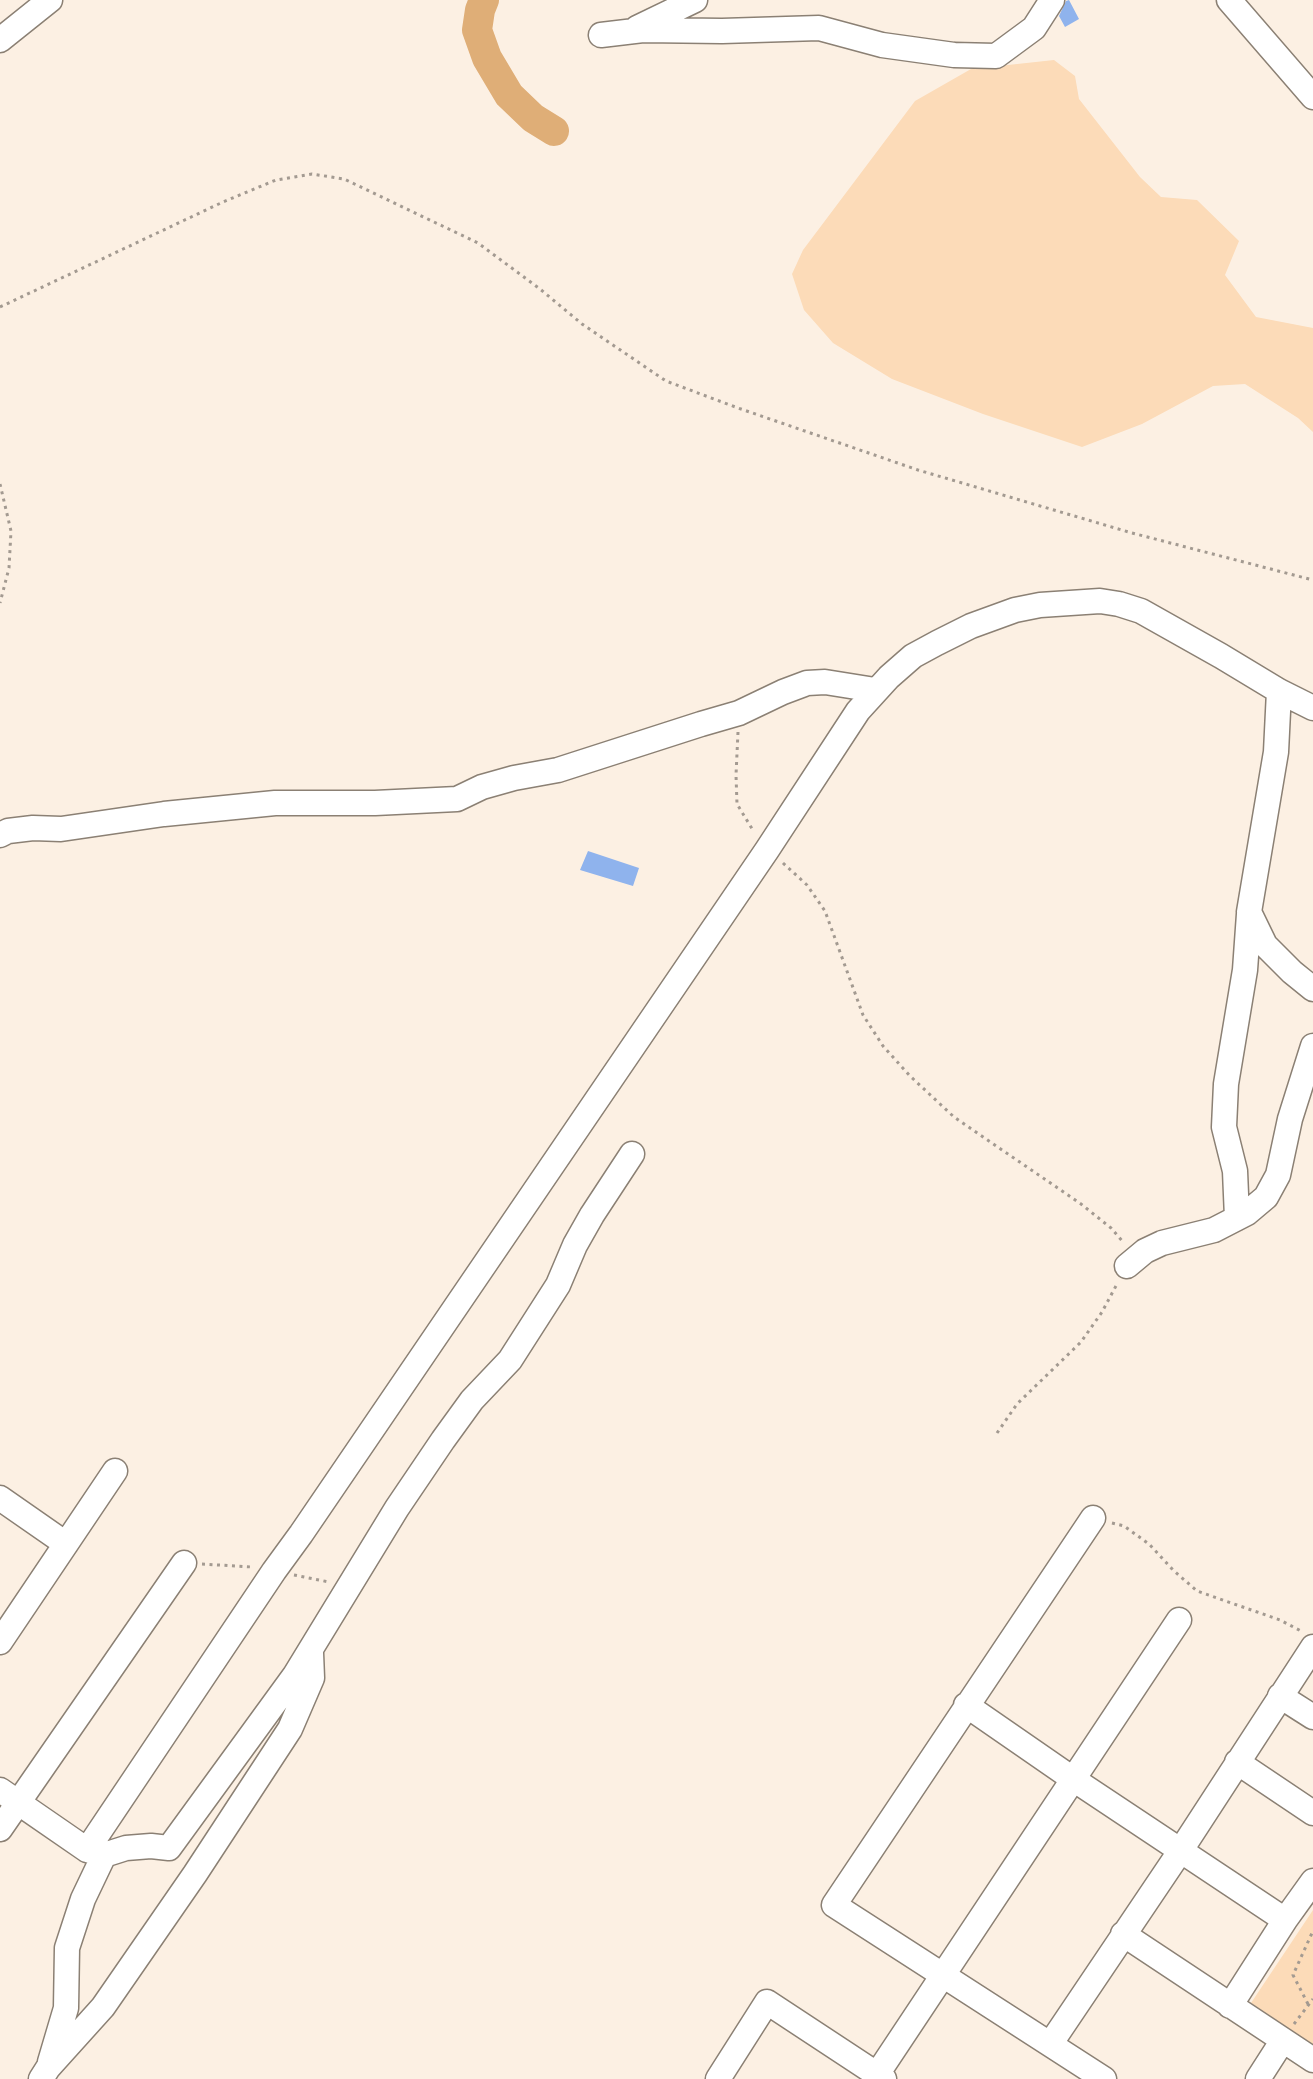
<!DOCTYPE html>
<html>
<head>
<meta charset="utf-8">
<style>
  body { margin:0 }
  canvas { display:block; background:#fcf0e3 }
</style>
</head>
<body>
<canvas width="1313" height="2079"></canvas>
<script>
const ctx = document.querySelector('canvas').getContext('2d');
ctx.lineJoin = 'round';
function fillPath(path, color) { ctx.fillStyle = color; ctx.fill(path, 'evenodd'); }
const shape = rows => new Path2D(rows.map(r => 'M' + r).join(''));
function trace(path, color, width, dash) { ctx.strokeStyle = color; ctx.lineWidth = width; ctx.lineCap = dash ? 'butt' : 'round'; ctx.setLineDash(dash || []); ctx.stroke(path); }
fillPath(shape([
  [1054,60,1075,76,1079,99,1140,177,1161,197,1197,200,1239,241,1225,275,1256,317,1313,328,1313,432,1298,418,1245,384,1213,386,1142,424,1082,447,983,414,892,379,833,343,804,310,792,274,803,250,915,101,971,69],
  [1313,1910,1313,2045,1251,2003]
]), '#fcdbb8');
trace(shape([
  [484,0,480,10,477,30,487,58,509,95,533,118,554,131]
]), '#dfae77', 30);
fillPath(shape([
  [1069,0,1079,19,1065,27,1059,16,1066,1],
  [588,851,639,868,633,886,580,870]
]), '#8fb3ed');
const minor = shape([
  [1229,0,1313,97],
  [637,28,695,0],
  [601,35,643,30,722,31,819,28,882,45,954,55,996,56,1034,28,1052,0],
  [0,40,50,0],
  [1279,691,1276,752,1249,912,1265,945,1292,972,1313,989],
  [0,835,8,831,33,828,61,829,164,814,275,803,375,803,457,799,482,787,514,778,558,770,701,724,739,713,783,692,807,683,825,682,875,690],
  [1237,1218,1235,1171,1224,1127,1226,1084,1245,970,1249,914],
  [1127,1266,1145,1251,1162,1243,1214,1230,1247,1213,1266,1197,1278,1175,1290,1119,1313,1046],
  [0,1498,66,1544],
  [1093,1518,834,1905,1104,2079],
  [0,1642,115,1471],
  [1280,1696,1313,1717],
  [966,1705,1073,1779,1285,1920],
  [1237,1762,1313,1813],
  [0,1790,87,1850,104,1855,126,1848,151,1846,169,1848,295,1675,397,1508,443,1440,472,1400,510,1360,558,1285,575,1245,592,1215,632,1154],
  [0,1829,184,1563],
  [87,1850,274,1571,301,1534,767,850,858,711,889,677,913,656,937,643,971,626,1015,610,1040,605,1100,601,1119,604,1141,611,1221,656,1279,691,1313,708],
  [1123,1934,1313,2060],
  [1230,2006,1285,1920,1313,1881],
  [1051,2043,1181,1850,1313,1647],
  [50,2062,66,2008,67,1948,83,1899,104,1855],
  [41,2079,48,2068,103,2007,195,1874,290,1729,312,1678,311,1653],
  [718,2079,767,2002,884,2079],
  [874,2079,1179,1620],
  [1258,2079,1283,2040]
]);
trace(minor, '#8b8074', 27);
trace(shape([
  [0,307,223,202,276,180,312,174,344,179,478,243,540,289,582,324,666,381,738,408,918,470,1132,533,1313,580],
  [0,484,11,531,9,568,0,603],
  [738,732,736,775,737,804,754,832],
  [783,863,807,885,825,911,863,1015,883,1046,910,1076,954,1117,1081,1204,1111,1228,1124,1243],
  [997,1433,1017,1404,1081,1342,1102,1312,1117,1284],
  [1112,1523,1124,1526,1149,1544,1173,1570,1197,1591,1280,1620,1301,1631],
  [202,1564,252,1567],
  [294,1575,329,1582],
  [1308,2004,1293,1975,1312,1933],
  [1294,2024,1313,1999]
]), '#a39a91', 3, [3, 4.5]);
trace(minor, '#fff', 24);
</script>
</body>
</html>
